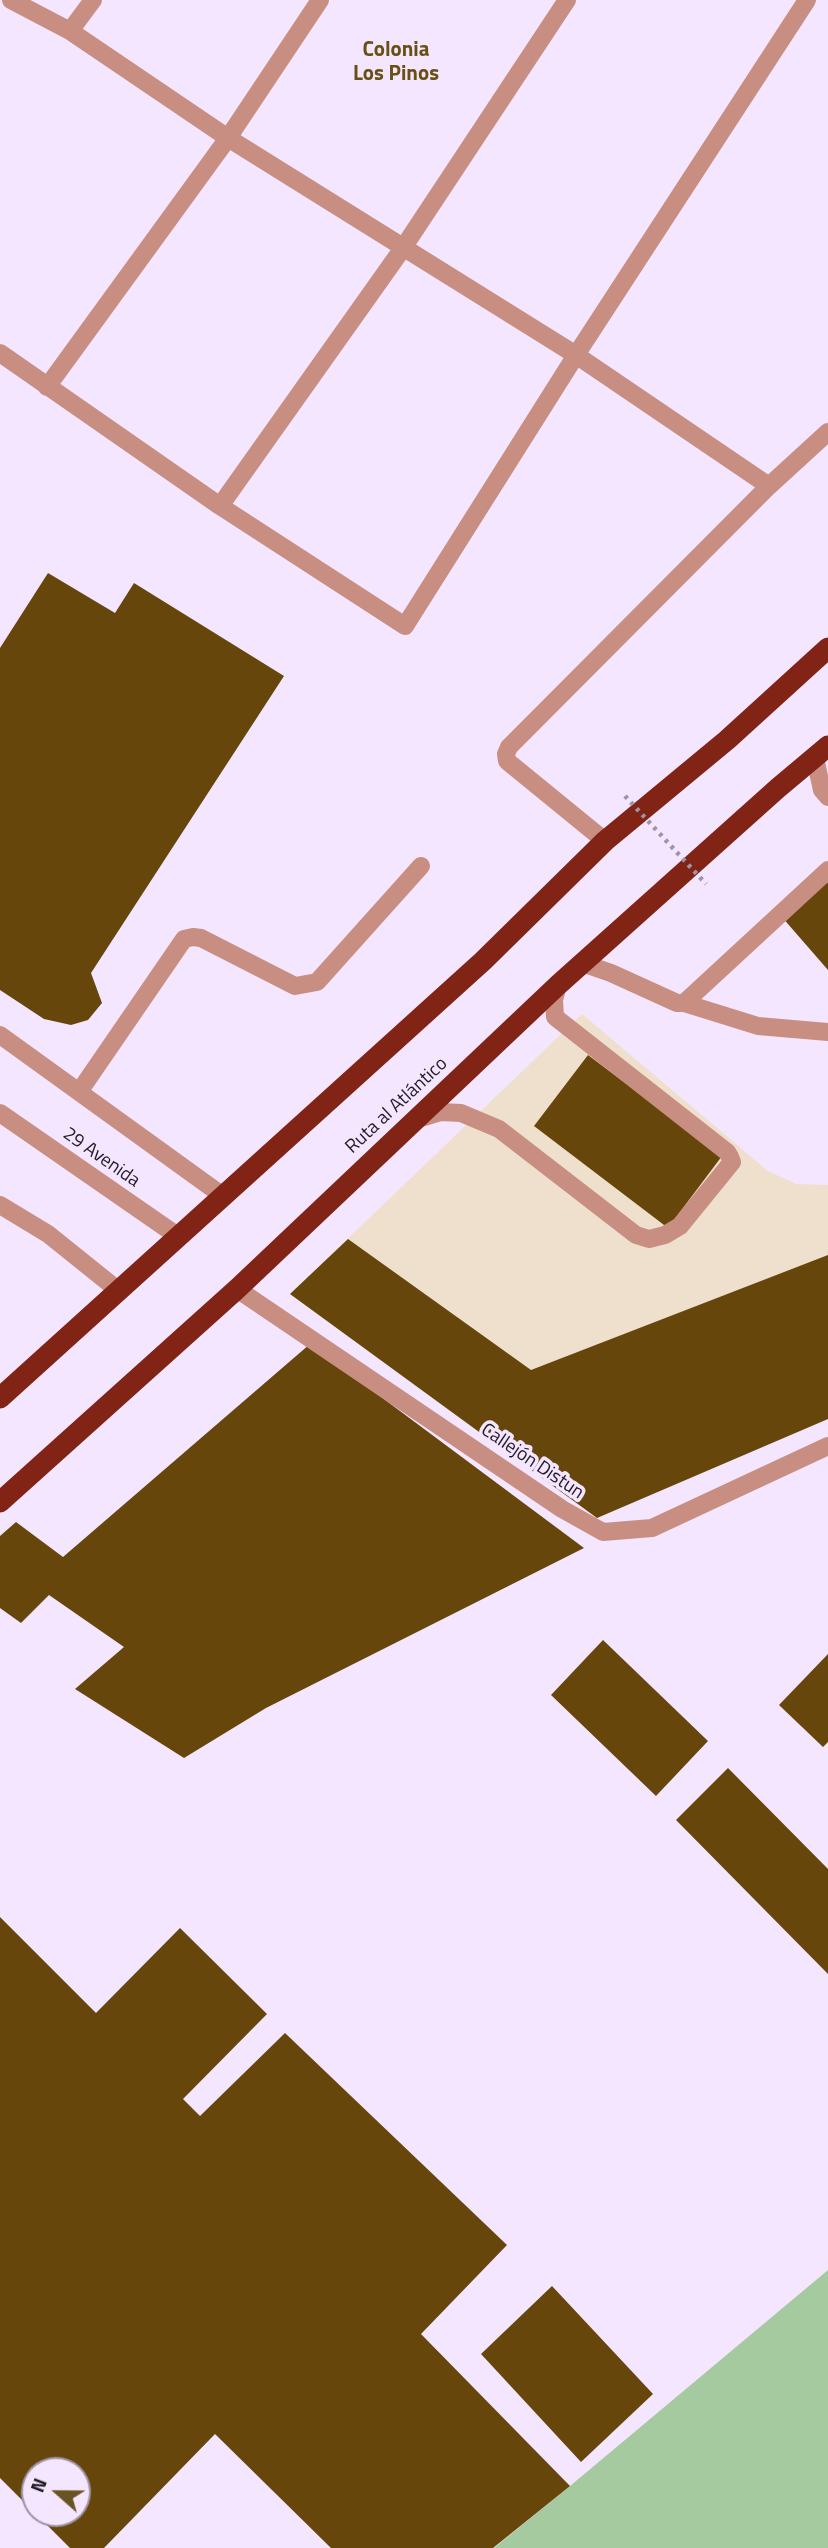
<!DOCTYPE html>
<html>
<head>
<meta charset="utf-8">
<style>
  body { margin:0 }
  #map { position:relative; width:828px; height:2548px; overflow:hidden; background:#f4e6fe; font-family:"Titillium Web",sans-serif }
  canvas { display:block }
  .north { position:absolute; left:21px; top:2457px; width:70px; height:70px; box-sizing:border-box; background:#f4e6fe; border:2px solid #a095a8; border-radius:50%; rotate:291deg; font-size:19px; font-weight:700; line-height:28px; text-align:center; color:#221c27 }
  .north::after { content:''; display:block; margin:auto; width:24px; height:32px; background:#695524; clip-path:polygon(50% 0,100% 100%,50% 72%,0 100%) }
</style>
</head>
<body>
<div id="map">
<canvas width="828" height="2548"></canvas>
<div class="north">N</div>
</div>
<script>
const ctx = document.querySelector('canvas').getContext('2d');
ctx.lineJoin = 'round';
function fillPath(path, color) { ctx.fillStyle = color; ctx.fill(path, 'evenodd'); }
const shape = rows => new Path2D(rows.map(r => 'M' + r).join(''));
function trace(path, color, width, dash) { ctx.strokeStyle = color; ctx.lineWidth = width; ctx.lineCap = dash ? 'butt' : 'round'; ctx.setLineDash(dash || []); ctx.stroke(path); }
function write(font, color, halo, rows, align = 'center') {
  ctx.font = font + ' "Titillium Web",sans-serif'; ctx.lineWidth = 7; ctx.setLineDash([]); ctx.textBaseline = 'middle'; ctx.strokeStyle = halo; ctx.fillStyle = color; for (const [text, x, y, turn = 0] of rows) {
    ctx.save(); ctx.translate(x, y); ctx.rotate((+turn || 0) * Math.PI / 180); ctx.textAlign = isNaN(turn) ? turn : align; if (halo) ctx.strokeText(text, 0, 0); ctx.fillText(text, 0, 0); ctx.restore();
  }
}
fillPath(shape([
  [582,1014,768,1171,796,1184,828,1185,828,1419,597,1518,290,1294]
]), '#eee0cd');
fillPath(shape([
  [828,2270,828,2548,494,2548,570,2486]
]), '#a5ca9f');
fillPath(shape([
  [48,573,115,613,134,583,284,676,91,973,102,1003,88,1020,71,1025,44,1019,0,990,0,648],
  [824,879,828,883,828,970,781,916],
  [588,1055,722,1156,668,1228,534,1126],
  [348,1239,531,1370,828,1255,828,1419,597,1518,290,1294],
  [310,1344,584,1548,266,1708,184,1758,75,1689,124,1647,49,1595,21,1623,0,1608,0,1536,16,1522,63,1557],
  [603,1640,708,1741,656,1796,551,1695],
  [828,1654,828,1742,823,1747,779,1705],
  [728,1768,828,1869,828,1974,676,1820],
  [0,1917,96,2013,180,1928,267,2014,183,2099,200,2116,285,2033,507,2245,421,2334,570,2486,493,2548,331,2548,215,2434,104,2548,70,2548,35,2513,77,2513,77,2471,35,2471,35,2513,0,2478],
  [552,2286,653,2394,581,2462,481,2354]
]), '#67460b');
trace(shape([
  [815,758,822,790,828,797],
  [582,963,611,973,677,1003,684,1003,828,870],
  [684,1003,758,1026,828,1032],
  [0,1035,223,1196],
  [79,1092,184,939,193,937,201,938,295,986,317,982,421,866],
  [418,1119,441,1112,461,1113,499,1129,636,1235,649,1239,665,1235,680,1226,732,1162,730,1157,727,1152,555,1017,554,1000,558,985],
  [0,1205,48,1234,119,1291]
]), '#c88e82', 18);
trace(shape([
  [11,0,70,31,228,138,576,355,769,486],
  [70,31,93,0],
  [0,353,220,506,405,626,576,355,807,0],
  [47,387,228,138,320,0],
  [220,506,403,248,567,0],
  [605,841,507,761,506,754,509,747,769,486,828,432],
  [0,1113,179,1237],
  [237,1289,562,1509,603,1532,652,1528,828,1446]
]), '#c88e82', 18);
trace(shape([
  [0,1398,483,961,605,841,727,740,828,648],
  [0,1502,237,1289,558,985,778,788,828,746]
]), '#812315', 21);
trace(shape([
  [625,796,706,884]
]), '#9e94a6', 4.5, [3.5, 5]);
write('19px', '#221c27', '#f4e6fe', [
  ["Ruta al Atlántico",397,1106,-43],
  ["29 Avenida",101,1158,35],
  ["Callejón Distun",532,1462,34]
]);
write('bold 21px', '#665014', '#f4e6fe', [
  ["Colonia",396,51],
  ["Los Pinos",396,75]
]);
</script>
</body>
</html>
